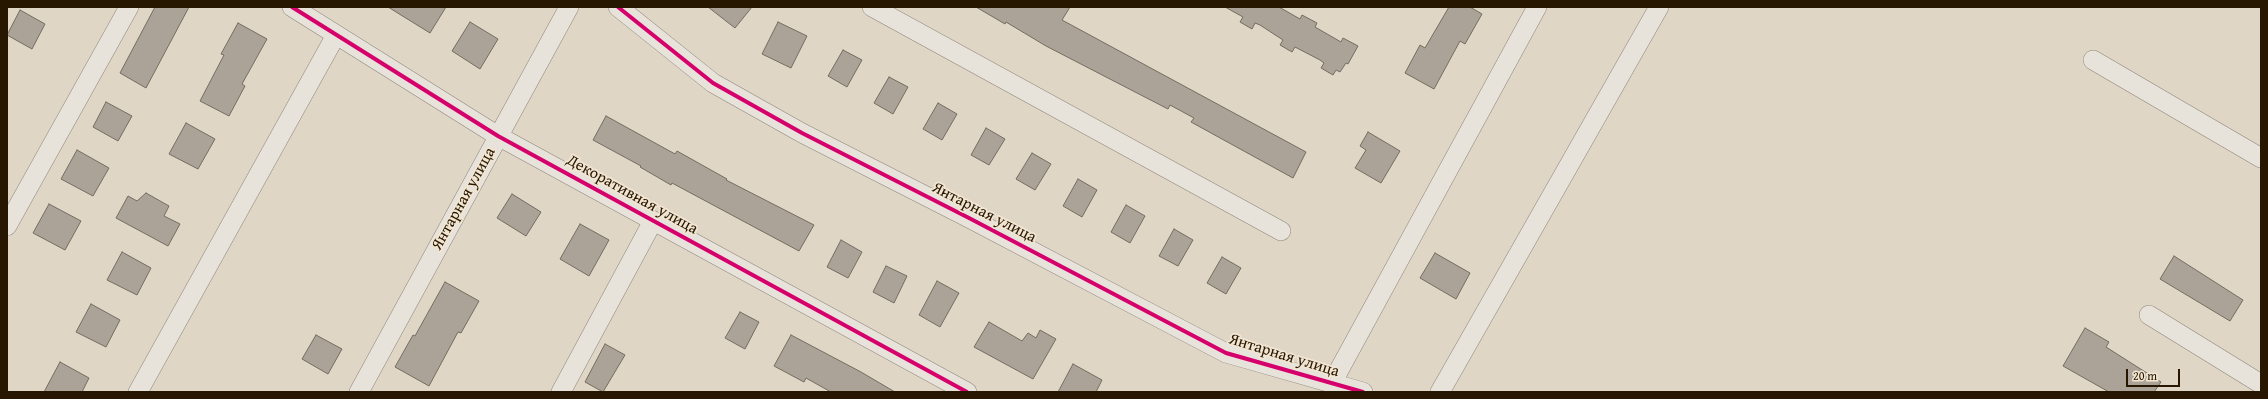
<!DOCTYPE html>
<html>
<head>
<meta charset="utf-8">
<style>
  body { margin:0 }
  #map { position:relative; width:2268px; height:399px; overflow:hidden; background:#e0d6c6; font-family:"Gentium Book Plus",serif }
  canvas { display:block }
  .frame { position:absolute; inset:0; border:8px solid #271701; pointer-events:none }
  .scale { position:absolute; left:2126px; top:369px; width:54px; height:18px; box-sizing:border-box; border:2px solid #271701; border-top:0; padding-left:5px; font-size:12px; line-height:14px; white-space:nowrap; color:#271701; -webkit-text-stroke:3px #f2e6d3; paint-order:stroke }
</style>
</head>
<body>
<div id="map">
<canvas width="2268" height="399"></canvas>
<div class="frame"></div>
<div class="scale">20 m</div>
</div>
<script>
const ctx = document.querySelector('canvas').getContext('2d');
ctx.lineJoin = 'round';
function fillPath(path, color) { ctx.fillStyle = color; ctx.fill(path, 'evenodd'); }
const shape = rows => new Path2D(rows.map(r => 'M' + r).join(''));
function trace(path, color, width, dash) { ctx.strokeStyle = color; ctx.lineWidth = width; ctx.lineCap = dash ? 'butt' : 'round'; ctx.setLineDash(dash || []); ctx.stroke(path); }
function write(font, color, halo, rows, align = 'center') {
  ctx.font = font + ' "Gentium Book Plus",serif'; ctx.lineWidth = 3.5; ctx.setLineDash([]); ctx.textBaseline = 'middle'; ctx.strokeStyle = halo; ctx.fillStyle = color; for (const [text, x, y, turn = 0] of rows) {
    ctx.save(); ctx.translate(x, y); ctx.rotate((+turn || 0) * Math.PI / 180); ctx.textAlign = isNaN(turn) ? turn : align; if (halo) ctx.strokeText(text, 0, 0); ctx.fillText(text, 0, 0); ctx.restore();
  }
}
const building = shape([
  [155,7,189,7,146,88,120,73,155,7],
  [388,7,446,7,430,33,388,7],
  [708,7,752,7,735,28,708,7],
  [976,7,1070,7,1062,20,1306,152,1293,178,1191,122,1194,118,1170,105,1168,109,1046,46,1006,22,1005,24,976,7],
  [1225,7,1279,7,1300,19,1302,15,1317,23,1315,27,1341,42,1343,38,1358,46,1348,64,1346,63,1340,72,1336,70,1333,75,1321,68,1324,63,1320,60,1295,47,1292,52,1280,45,1283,40,1260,25,1255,23,1252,29,1240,22,1243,17,1225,7],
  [1449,7,1470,7,1482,14,1465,44,1460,41,1434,89,1405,73,1420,45,1425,48,1449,7],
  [20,10,45,24,32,49,7,35,20,10],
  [470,22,498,39,480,69,452,51,470,22],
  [778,22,807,36,791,68,762,54,778,22],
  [238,23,267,39,242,84,245,86,229,116,200,101,224,55,221,54,238,23],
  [843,50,862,60,847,87,828,76,843,50],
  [889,77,908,87,893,114,874,103,889,77],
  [106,102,132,116,118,141,93,127,106,102],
  [938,103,957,114,942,140,923,129,938,103],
  [606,116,675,154,677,151,727,179,726,180,814,225,799,251,672,183,671,185,640,167,641,166,593,140,606,116],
  [186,123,215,139,198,169,169,154,186,123],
  [986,128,1005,139,989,165,971,155,986,128],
  [1368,132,1400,151,1381,183,1355,168,1366,150,1360,146,1368,132],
  [77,150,109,168,93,196,61,179,77,150],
  [1032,153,1051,164,1035,190,1016,179,1032,153],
  [1078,179,1097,190,1082,217,1063,206,1078,179],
  [146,193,169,206,164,216,180,224,168,246,116,218,128,196,137,201,146,193],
  [512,194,541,212,526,236,497,218,512,194],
  [49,204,81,221,65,250,33,233,49,204],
  [1126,205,1145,216,1130,243,1111,232,1126,205],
  [580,224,609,240,589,276,560,259,580,224],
  [1174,229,1193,240,1178,266,1159,256,1174,229],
  [841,240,862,252,848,278,827,267,841,240],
  [122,252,151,268,137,295,107,280,122,252],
  [1435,253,1470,273,1456,299,1420,278,1435,253],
  [2174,256,2243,300,2230,321,2160,279,2174,256],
  [1222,257,1241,268,1226,294,1207,283,1222,257],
  [886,266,907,276,894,303,873,292,886,266],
  [937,281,959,293,940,327,919,315,937,281],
  [445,282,479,301,461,333,458,332,429,386,395,367,413,335,415,336,445,282],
  [91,304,120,320,106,347,76,332,91,304],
  [740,312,759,322,745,349,725,338,740,312],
  [989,322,1022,341,1028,333,1036,338,1040,330,1056,339,1033,379,974,347,989,322],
  [2085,328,2109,342,2106,347,2161,382,2154,392,2109,392,2063,366,2085,328],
  [316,335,342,349,328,374,302,359,316,335],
  [791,335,861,372,895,392,831,392,806,378,804,382,774,366,791,335],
  [605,344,625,355,603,392,585,382,605,344],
  [60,362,89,378,82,392,44,392,60,362],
  [1073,364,1102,380,1096,392,1058,392,1073,364]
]);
fillPath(building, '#aba397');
trace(building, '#746c60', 1);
const minor = shape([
  [292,7,498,136,967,392],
  [618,7,713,83,802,133,969,218,1226,353,1363,392],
  [872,7,1281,231],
  [2093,60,2261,158],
  [7,226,129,7],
  [2149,315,2261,384],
  [1332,383,1537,7],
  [138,392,336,35],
  [359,392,569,7],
  [561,392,653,221],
  [1440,392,1659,7]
]);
trace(minor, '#8e867b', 20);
trace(minor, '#e7e2da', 19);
trace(shape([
  [292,7,498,136,967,392],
  [618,7,713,83,802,133,969,218,1226,353,1363,392]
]), '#d6006c', 4);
write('16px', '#271701', '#f2e6d3', [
  ["Декоративная улица",632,195,29],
  ["Янтарная улица",464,199,-61],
  ["Янтарная улица",984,213,27],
  ["Янтарная улица",1284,356,17]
]);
</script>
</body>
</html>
